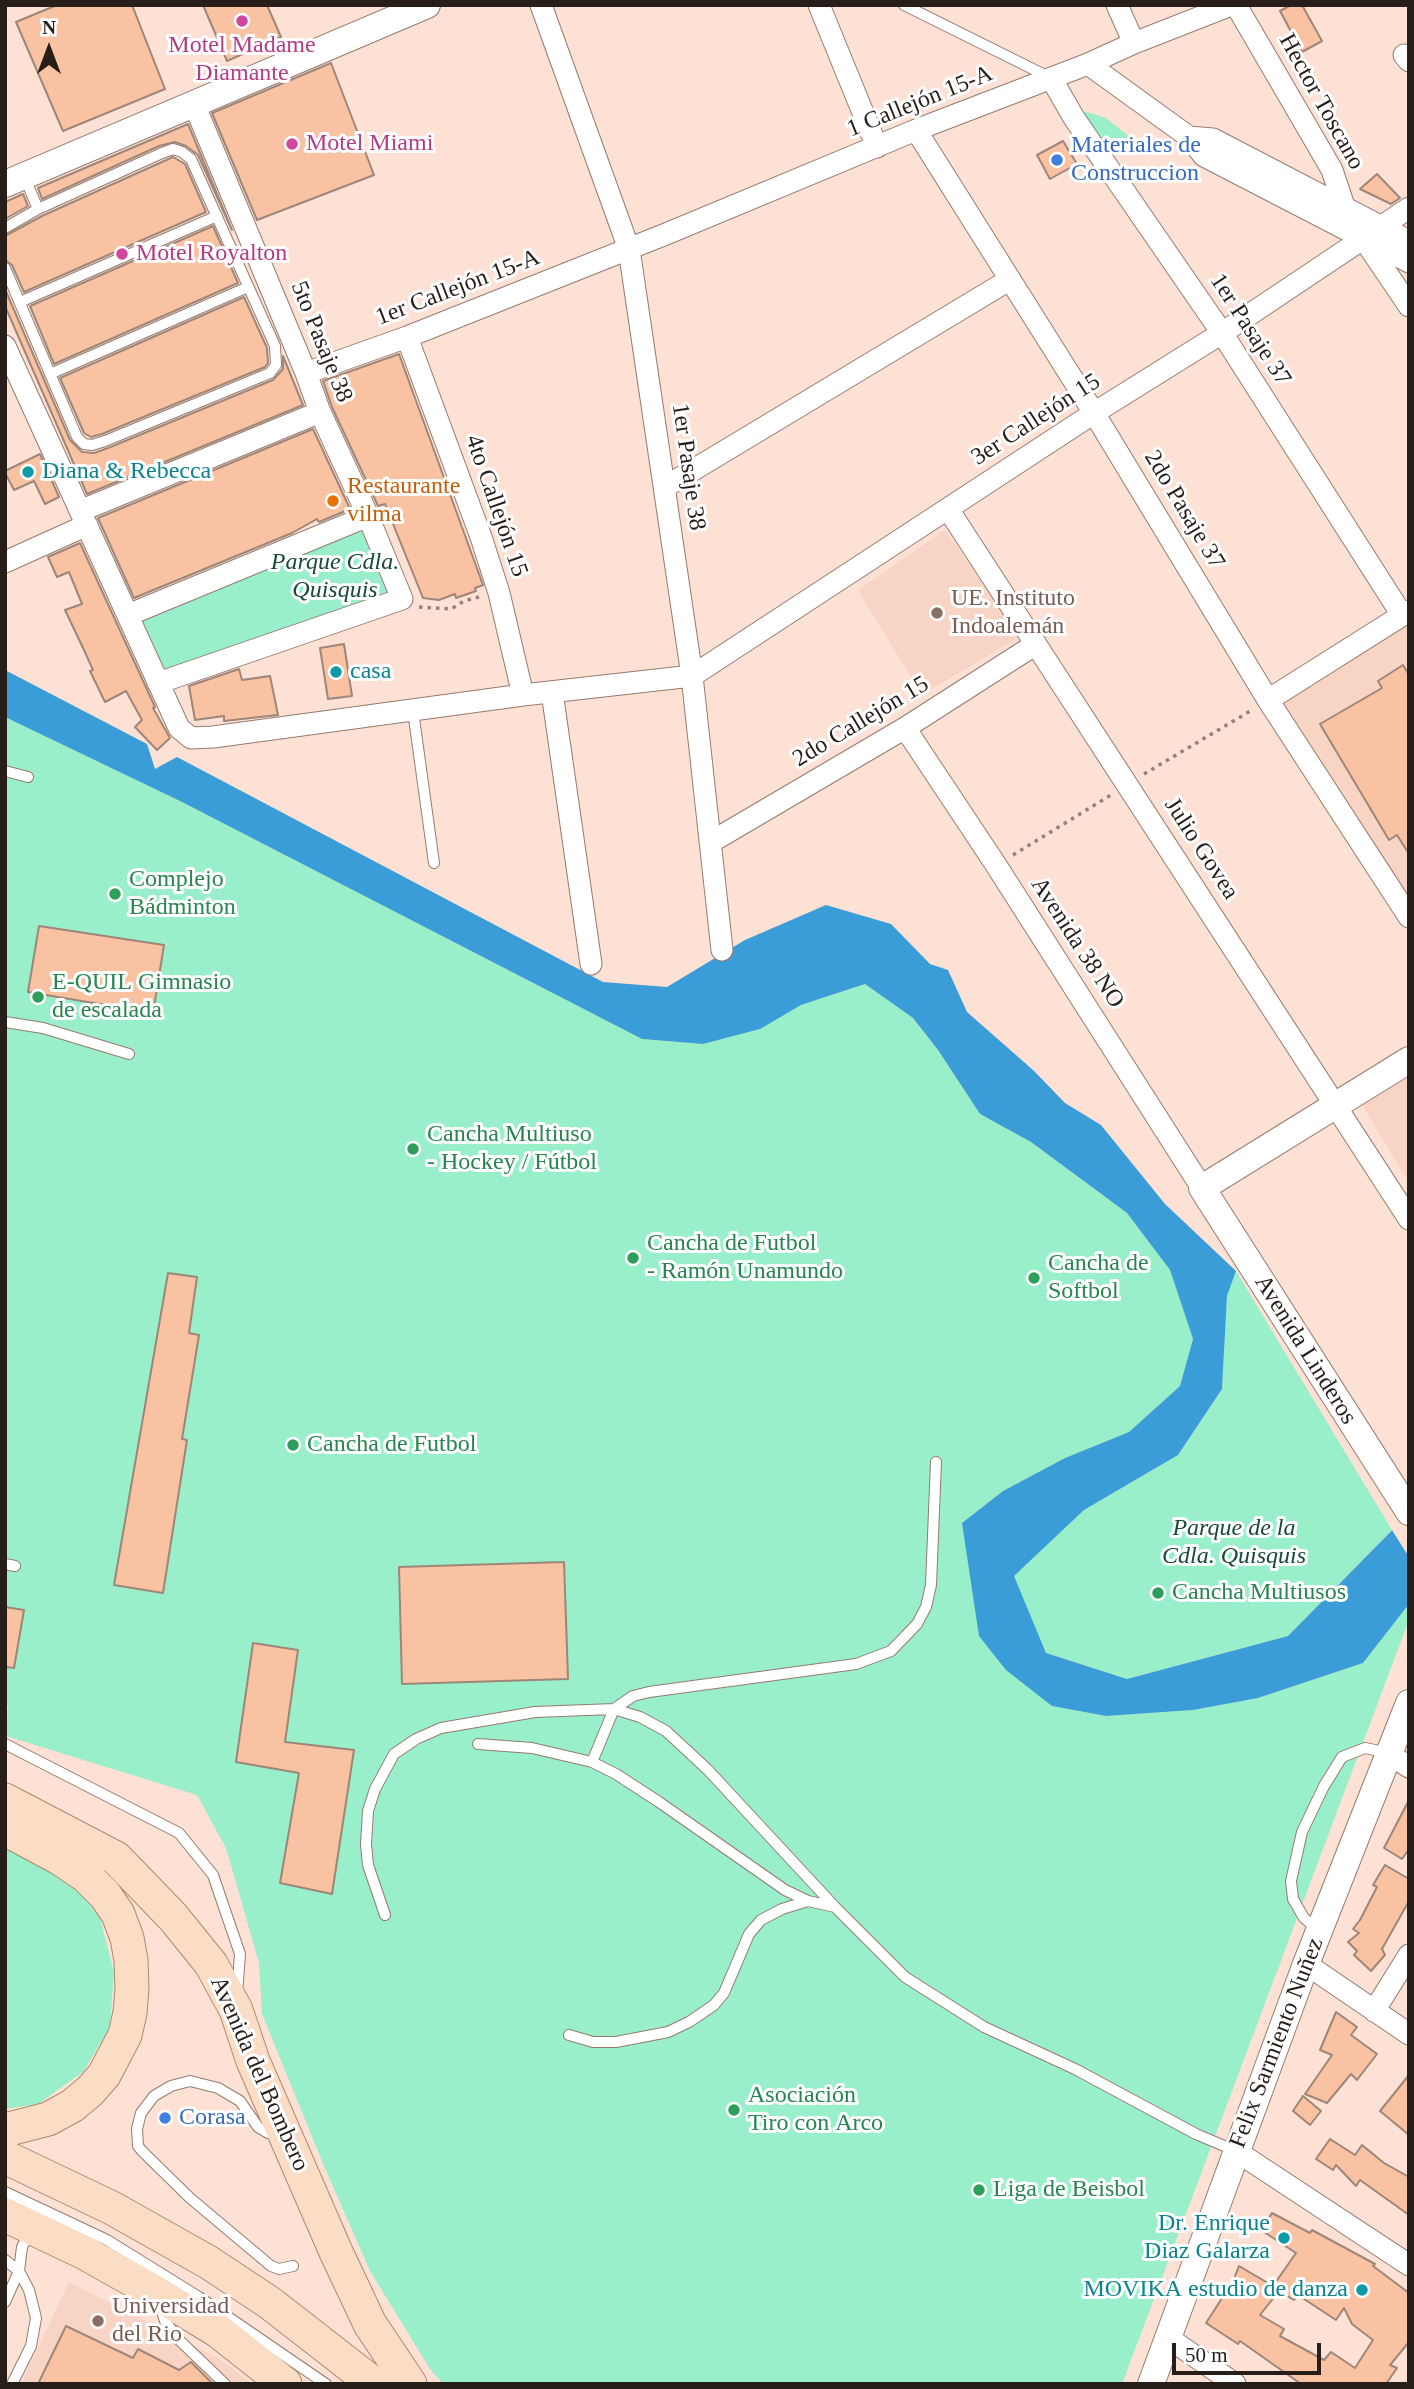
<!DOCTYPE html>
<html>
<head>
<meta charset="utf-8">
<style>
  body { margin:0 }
  #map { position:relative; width:1414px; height:2389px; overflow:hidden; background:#fde1d4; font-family:"Times New Roman",serif }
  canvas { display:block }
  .frame { position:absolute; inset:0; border:7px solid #271d19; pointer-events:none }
  .north { position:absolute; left:14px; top:14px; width:70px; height:70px; -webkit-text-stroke:5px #fff; paint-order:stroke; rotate:0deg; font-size:19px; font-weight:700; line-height:28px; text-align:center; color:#271d19 }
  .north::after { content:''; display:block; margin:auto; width:24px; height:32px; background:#271d19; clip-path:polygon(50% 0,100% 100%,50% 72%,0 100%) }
  .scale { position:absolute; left:1172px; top:2343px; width:149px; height:32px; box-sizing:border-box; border:4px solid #271d19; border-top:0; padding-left:9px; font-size:21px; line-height:24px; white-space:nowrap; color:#271d19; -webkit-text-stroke:5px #fff; paint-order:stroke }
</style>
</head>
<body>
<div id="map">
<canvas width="1414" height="2389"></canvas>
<div class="frame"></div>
<div class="north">N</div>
<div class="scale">50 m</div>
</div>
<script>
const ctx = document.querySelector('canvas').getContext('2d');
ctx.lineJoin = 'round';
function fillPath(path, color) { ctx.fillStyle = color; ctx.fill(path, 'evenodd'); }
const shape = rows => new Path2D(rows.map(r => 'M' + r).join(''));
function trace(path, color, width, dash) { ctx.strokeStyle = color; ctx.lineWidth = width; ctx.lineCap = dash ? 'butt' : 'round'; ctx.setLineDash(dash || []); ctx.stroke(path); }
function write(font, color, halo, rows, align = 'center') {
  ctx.font = font + ' "Times New Roman",serif'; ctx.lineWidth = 6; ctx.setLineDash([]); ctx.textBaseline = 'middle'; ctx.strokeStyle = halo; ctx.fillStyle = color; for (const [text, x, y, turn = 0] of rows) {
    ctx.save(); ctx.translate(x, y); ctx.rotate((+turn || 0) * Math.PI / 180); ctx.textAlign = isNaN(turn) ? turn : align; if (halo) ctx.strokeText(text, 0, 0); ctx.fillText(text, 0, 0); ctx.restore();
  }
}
fillPath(shape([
  [945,530,1019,637,922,695,858,590],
  [1409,614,1409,911,1273,697],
  [1409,1072,1409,1183,1361,1103],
  [69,2282,220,2359,252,2384,21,2384]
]), '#f8d4c4');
fillPath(shape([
  [1080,110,1106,118,1131,138,1105,146],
  [368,516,402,599,158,683,128,615],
  [5,717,182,802,642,1039,703,1044,759,1029,801,1005,865,984,913,1018,938,1050,980,1114,1031,1142,1127,1213,1170,1270,1193,1339,1180,1386,1129,1432,1065,1458,1003,1491,962,1523,1052,1706,1106,1716,1193,1710,1258,1698,1363,1663,1409,1604,1409,1620,1122,2384,443,2384,430,2369,370,2271,324,2166,262,2014,259,1963,226,1848,197,1795,6,1736,8,1706,5,1705],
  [1236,1271,1392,1530,1288,1636,1127,1679,1046,1653,1013,1576,1084,1510,1178,1455,1222,1389,1227,1296],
  [5,1847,74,1884,100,1918,114,1972,110,2027,83,2072,38,2104,5,2109]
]), '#99efc9');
fillPath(shape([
  [5,670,147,744,155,769,177,757,603,982,667,987,745,940,826,905,891,924,930,964,948,970,967,1012,1033,1070,1065,1103,1101,1125,1165,1204,1236,1271,1227,1296,1222,1389,1178,1455,1084,1510,1014,1576,1046,1653,1127,1679,1288,1636,1409,1513,1409,1604,1363,1663,1258,1698,1193,1710,1106,1716,1052,1706,1006,1670,979,1636,962,1523,1003,1491,1065,1458,1129,1432,1180,1386,1193,1339,1170,1270,1127,1213,1031,1142,980,1114,938,1050,913,1018,865,984,801,1005,760,1029,703,1044,642,1039,182,802,5,717]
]), '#3b9dd7');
fillPath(shape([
  [1409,1509,1409,1557,1390,1527]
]), '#fde1d4');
const building = shape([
  [57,5,132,5,165,89,63,131,16,22,57,5],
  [203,5,267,5,281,37,227,61,203,5],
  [1291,5,1302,5,1322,41,1302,52,1280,11,1291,5],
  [331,63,374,175,257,220,212,113,331,63],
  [188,124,232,230,198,155,186,146,175,142,159,146,42,199,38,188,188,124],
  [1063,141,1077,164,1050,179,1037,155,1063,141],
  [173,157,185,164,206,212,24,292,12,265,5,260,5,236,42,216,173,157],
  [1377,174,1400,198,1391,204,1360,189,1377,174],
  [23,194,28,206,5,219,5,202,23,194],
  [213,226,238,283,54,364,30,306,213,226],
  [5,289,70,440,82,452,94,453,108,448,273,380,283,369,283,356,303,405,87,494,5,306,5,289],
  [244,297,267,348,268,363,265,367,102,434,91,437,84,433,60,378,244,297],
  [399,354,483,585,475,588,476,591,456,598,455,594,439,600,423,598,385,504,378,506,332,407,323,381,399,354],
  [313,429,350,509,319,522,317,519,292,533,134,598,98,518,313,429],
  [40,454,59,497,45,504,34,481,14,490,5,473,5,471,40,454],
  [80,543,155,707,153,708,170,738,157,750,135,727,142,720,126,691,105,702,90,671,93,670,84,650,65,610,82,604,69,572,57,577,48,557,80,543],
  [344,644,352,696,328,699,320,648,344,644],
  [1403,665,1409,675,1409,854,1397,835,1389,840,1320,724,1382,688,1378,681,1403,665],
  [239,669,242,680,270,676,278,715,224,721,224,716,195,720,189,686,239,669],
  [39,926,164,945,153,1013,28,992,39,926],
  [168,1273,197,1277,189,1333,199,1335,182,1439,187,1440,163,1593,114,1585,168,1273],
  [564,1562,568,1679,402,1684,399,1567,564,1562],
  [5,1607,24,1610,14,1668,5,1667,5,1607],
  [253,1643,298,1650,285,1742,354,1750,332,1894,280,1883,299,1773,236,1762,253,1643],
  [1409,1800,1409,1849,1402,1859,1384,1848,1409,1800],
  [1385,1865,1409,1879,1409,1901,1382,1949,1385,1955,1371,1971,1354,1955,1357,1951,1348,1942,1359,1933,1353,1929,1360,1920,1377,1887,1373,1885,1385,1865],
  [1336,2012,1357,2027,1351,2035,1377,2054,1357,2080,1351,2074,1327,2103,1305,2094,1332,2055,1320,2050,1336,2012],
  [1409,2075,1409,2135,1380,2111,1409,2075],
  [1303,2096,1321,2111,1310,2125,1293,2111,1303,2096],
  [1330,2139,1355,2155,1362,2145,1384,2163,1409,2177,1409,2215,1360,2180,1356,2186,1336,2165,1333,2170,1316,2159,1330,2139],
  [1272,2213,1310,2233,1312,2230,1375,2264,1373,2266,1409,2293,1409,2342,1390,2365,1397,2368,1386,2384,1301,2384,1240,2341,1238,2344,1206,2323,1226,2292,1228,2294,1239,2266,1273,2286,1296,2253,1261,2230,1272,2213],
  [1279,2291,1294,2300,1298,2295,1336,2320,1344,2308,1352,2324,1373,2340,1355,2368,1331,2352,1324,2360,1280,2336,1284,2329,1260,2315,1279,2291],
  [66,2326,133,2358,138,2349,179,2370,191,2362,213,2384,38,2384,66,2326]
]);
fillPath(building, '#f8c2a3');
trace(building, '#9e8678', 2);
const service = shape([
  [904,5,1051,78],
  [24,176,38,209],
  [5,228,38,209,162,153,173,149,182,152,191,159,275,346,276,365,270,373,105,441,92,445,84,444,77,437,5,268],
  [20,302,217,216],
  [50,374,248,287],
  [413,711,434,863],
  [5,771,28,777],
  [5,1022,43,1028,129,1054],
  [5,1564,15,1566],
  [5,1744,179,1833,213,1875,240,1954,237,1993],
  [478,1744,532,1748,592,1762,616,1774,659,1802,785,1890,808,1901,835,1907],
  [592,1762,614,1709,633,1696,649,1692,856,1664,891,1651,917,1624,926,1607,931,1585,936,1462],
  [385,1915,368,1865,366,1844,368,1811,375,1789,394,1754,416,1739,441,1728,535,1712,614,1709,640,1717,666,1731,708,1770,835,1907,905,1977,984,2027,1075,2069,1196,2134,1236,2151],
  [1317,1929,1304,1918,1293,1899,1291,1881,1302,1832,1324,1786,1342,1757,1365,1748,1389,1753],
  [569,2035,593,2042,616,2042,668,2032,689,2022,714,2005,724,1993,749,1934,761,1920,782,1909,808,1901],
  [279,2133,268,2133,258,2127,240,2101,218,2088,190,2081,171,2086,154,2096,141,2113,137,2129,138,2146,142,2151,190,2198,271,2266,279,2269,293,2266],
  [5,2192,107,2240,199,2297,326,2384],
  [5,2260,19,2271,29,2290,36,2318,31,2346,12,2384],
  [5,2302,19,2271,22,2247,31,2230],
  [160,2306,165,2321,177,2338,225,2384]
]);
const minor = shape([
  [541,5,629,249,692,676,722,950],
  [819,5,877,147],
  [1117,5,1134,43],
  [1236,5,1332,170,1345,209,1344,228],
  [1404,55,1409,61],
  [1088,64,1189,137,1204,156,1409,262],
  [1051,78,1074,118,1222,333,1402,615],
  [916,130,1094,413,1268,700,1409,917],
  [1189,137,1213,139,1409,241],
  [1365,241,1409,306],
  [407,337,481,537,499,593,523,695],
  [5,346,179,728,191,738,213,737,523,695,692,676,1094,413,1222,333,1409,208],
  [306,373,407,337,666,234,916,130,1088,64,1134,43,1231,5],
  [665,487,1009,280],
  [948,509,1409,1219],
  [80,511,320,412],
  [5,562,87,525],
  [128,615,368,516],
  [158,683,402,599,368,516,320,412,306,373,194,104],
  [552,692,591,964],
  [1268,700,1409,611],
  [905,728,996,865,1202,1188],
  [711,842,905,728,1036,644],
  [1389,1754,1409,1767],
  [1306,1964,1409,2034],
  [1374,2011,1409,1955],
  [1236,2151,1409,2265],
  [1167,2337,1235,2384]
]);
const tertiary = shape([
  [5,184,427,5],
  [1409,1060,1202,1188,1409,1512],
  [1151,2384,1306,1964,1409,1703]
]);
const primary = shape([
  [5,1800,116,1858,173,1917,211,1964,236,2010,253,2061,336,2252,370,2324,410,2384],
  [5,1829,61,1859,86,1876,105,1895,118,1914,127,1938,131,1960,132,1989,130,2013,125,2035,104,2075,90,2091,72,2106,48,2119,5,2130],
  [5,2157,112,2208,208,2262,270,2303,374,2384],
  [5,2215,85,2253,156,2293,218,2331,285,2384]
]);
trace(service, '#947b6f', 12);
trace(minor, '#947b6f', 23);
trace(tertiary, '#947b6f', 28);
trace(primary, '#af8a6f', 35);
trace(shape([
  [419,607,451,609,464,601,479,597],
  [1144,774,1252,710],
  [1013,855,1111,795]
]), '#958279', 3.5, [3.5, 5]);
trace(service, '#fff', 10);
trace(minor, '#fff', 21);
trace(tertiary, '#fff', 26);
trace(primary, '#fbdcc5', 33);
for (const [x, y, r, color] of [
  [242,21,7,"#d1479c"],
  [292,144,7,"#d1479c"],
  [1057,160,7,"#3f7fe0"],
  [122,254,7,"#d1479c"],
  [28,472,7,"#0f9aa8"],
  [333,501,7,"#e8710a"],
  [937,613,7,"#8d6e63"],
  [336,672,7,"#0f9aa8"],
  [115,894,7,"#2e9e5b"],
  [38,997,7,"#2e9e5b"],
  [413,1149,7,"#2e9e5b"],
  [633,1258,7,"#2e9e5b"],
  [1034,1278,7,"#2e9e5b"],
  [293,1445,7,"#2e9e5b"],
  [1158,1593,7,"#2e9e5b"],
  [734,2110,7,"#2e9e5b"],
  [165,2118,7,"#3f7fe0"],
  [979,2190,7,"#2e9e5b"],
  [1284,2238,7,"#0f9aa8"],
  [1362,2290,7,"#0f9aa8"],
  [98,2321,7,"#8d6e63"]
]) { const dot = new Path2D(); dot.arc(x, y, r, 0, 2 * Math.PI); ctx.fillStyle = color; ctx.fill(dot); trace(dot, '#fff', 2.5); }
write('24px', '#b23c85', '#fff', [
  ["Motel Madame",242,46,"center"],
  ["Diamante",242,74,"center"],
  ["Motel Miami",306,144],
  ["Motel Royalton",136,254]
], 'left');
write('24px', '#271d19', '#fff', [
  ["1 Callejón 15-A",920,102,-22],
  ["Hector Toscano",1321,102,61],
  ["1er Callejón 15-A",458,288,-21],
  ["1er Pasaje 37",1250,330,57],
  ["5to Pasaje 38",321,342,68],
  ["3er Callejón 15",1036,420,-33],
  ["1er Pasaje 38",688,467,82],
  ["4to Callejón 15",496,506,71],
  ["2do Pasaje 37",1184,510,59],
  ["2do Callejón 15",861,722,-31],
  ["Julio Govea",1201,849,57],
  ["Avenida 38 NO",1077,943,57],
  ["Avenida Linderos",1305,1350,58],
  ["Felix Sarmiento Nuñez",1277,2043,-69],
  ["Avenida del Bombero",259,2074,66]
]);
write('24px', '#366cbe', '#fff', [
  ["Materiales de",1071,146],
  ["Construccion",1071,174],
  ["Corasa",179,2118]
], 'left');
write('24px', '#0d838f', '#fff', [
  ["Diana & Rebecca",42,472],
  ["casa",350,672],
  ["Dr. Enrique",1270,2224,"right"],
  ["Diaz Galarza",1270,2252,"right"],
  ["MOVIKA estudio de danza",1348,2290,"right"]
], 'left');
write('24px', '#c56008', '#fff', [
  ["Restaurante",347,487],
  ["vilma",347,515]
], 'left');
write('italic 24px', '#194937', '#fff', [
  ["Parque Cdla.",335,563],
  ["Quisquis",335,591],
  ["Parque de la",1234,1529],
  ["Cdla. Quisquis",1234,1557]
]);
write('24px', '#785e54', '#fff', [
  ["UE. Instituto",951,599],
  ["Indoalemán",951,627],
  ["Universidad",112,2307],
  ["del Rio",112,2335]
], 'left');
write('24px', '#27864d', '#fff', [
  ["Complejo",129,880],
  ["Bádminton",129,908],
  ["E-QUIL Gimnasio",52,983],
  ["de escalada",52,1011],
  ["Cancha Multiuso",427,1135],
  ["- Hockey / Fútbol",427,1163],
  ["Cancha de Futbol",647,1244],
  ["- Ramón Unamundo",647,1272],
  ["Cancha de",1048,1264],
  ["Softbol",1048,1292],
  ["Cancha de Futbol",307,1445],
  ["Cancha Multiusos",1172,1593],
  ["Asociación",748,2096],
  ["Tiro con Arco",748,2124],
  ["Liga de Beisbol",993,2190]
], 'left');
</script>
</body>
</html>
